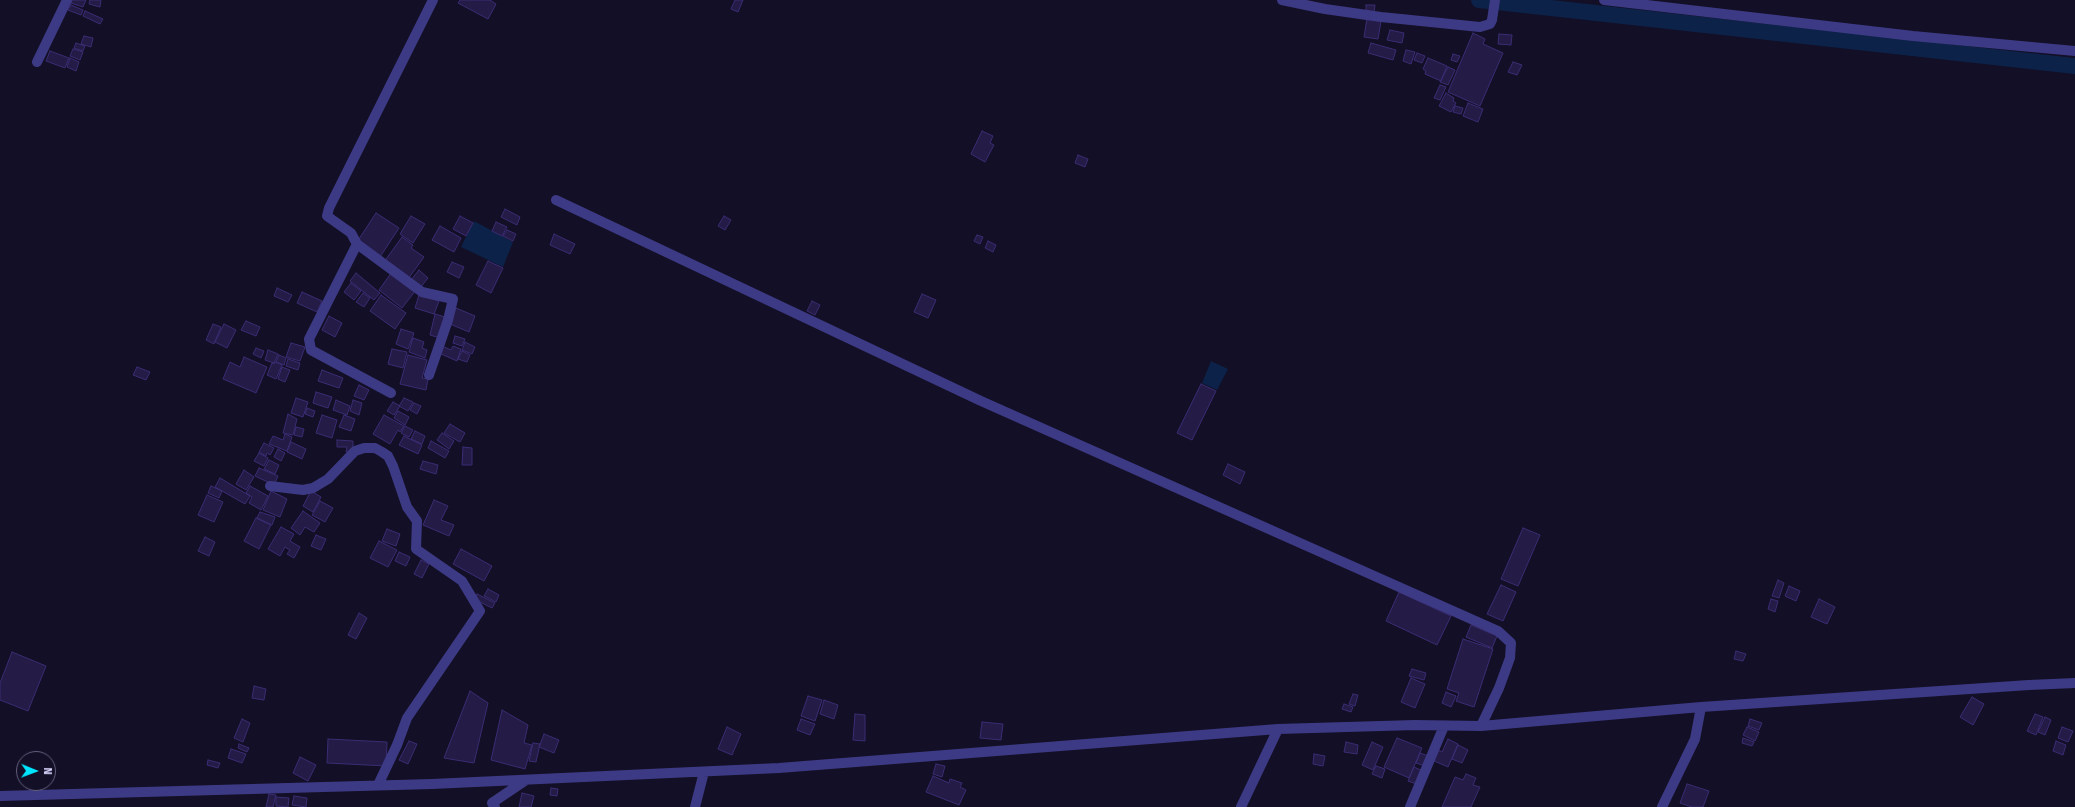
<!DOCTYPE html>
<html>
<head>
<meta charset="utf-8">
<style>
  body { margin:0 }
  #map { position:relative; width:2075px; height:807px; overflow:hidden; background:#130f26; font-family:"Fira Sans",sans-serif }
  canvas { display:block }
  .north { position:absolute; left:16px; top:751px; width:40px; height:40px; box-sizing:border-box; background:#130f26; border:1px solid #625e7d; border-radius:50%; rotate:91deg; font-size:11px; font-weight:700; line-height:16px; text-align:center; color:#d9d4ff }
  .north::after { content:''; display:block; margin:auto; width:14px; height:18px; background:#00e5ff; clip-path:polygon(50% 0,100% 100%,50% 72%,0 100%) }
</style>
</head>
<body>
<div id="map">
<canvas width="2075" height="807"></canvas>
<div class="north">N</div>
</div>
<script>
const ctx = document.querySelector('canvas').getContext('2d');
ctx.lineJoin = 'round';
function fillPath(path, color) { ctx.fillStyle = color; ctx.fill(path, 'evenodd'); }
const shape = rows => new Path2D(rows.map(r => 'M' + r).join(''));
function trace(path, color, width, dash) { ctx.strokeStyle = color; ctx.lineWidth = width; ctx.lineCap = dash ? 'butt' : 'round'; ctx.setLineDash(dash || []); ctx.stroke(path); }
fillPath(shape([
  [474,221,513,242,503,267,461,247],
  [1211,361,1228,369,1217,390,1202,383]
]), '#0c2248');
trace(shape([
  [1479,0,2075,66]
]), '#0c2248', 16);
const building = shape([
  [72,0,86,0,83,7,71,3,72,0],
  [90,0,101,0,100,7,89,4,90,0],
  [460,0,490,0,496,4,488,19,458,3,460,0],
  [735,0,743,0,738,12,731,9,735,0],
  [71,5,83,10,81,15,68,10,71,5],
  [1366,5,1375,5,1374,13,1366,13,1366,5],
  [85,11,103,19,100,24,83,16,85,11],
  [1367,18,1381,21,1378,39,1364,37,1367,18],
  [1390,30,1404,33,1402,43,1387,40,1390,30],
  [1473,33,1485,39,1483,44,1503,53,1480,106,1448,92,1473,33],
  [1499,34,1512,35,1511,45,1498,44,1499,34],
  [84,36,93,38,91,47,81,44,84,36],
  [76,43,85,46,83,51,74,48,76,43],
  [1371,43,1396,50,1393,60,1368,53,1371,43],
  [73,49,83,52,80,60,70,56,73,49],
  [1406,50,1415,52,1411,64,1403,61,1406,50],
  [50,51,69,58,65,68,46,61,50,51],
  [1417,53,1425,56,1422,63,1414,60,1417,53],
  [1453,54,1460,56,1457,62,1451,60,1453,54],
  [70,58,79,62,76,71,67,67,70,58],
  [1428,58,1447,66,1441,81,1425,74,1426,71,1423,69,1428,58],
  [1513,62,1522,65,1517,75,1508,72,1513,62],
  [1448,67,1455,70,1448,85,1440,82,1448,67],
  [1440,85,1446,87,1440,100,1434,98,1440,85],
  [1446,93,1454,98,1453,101,1456,103,1451,112,1439,106,1446,93],
  [1468,103,1483,109,1478,122,1463,116,1468,103],
  [1455,106,1463,108,1461,114,1453,112,1455,106],
  [982,131,993,136,990,143,994,145,985,162,971,154,982,131],
  [1078,155,1088,159,1085,167,1075,163,1078,155],
  [505,209,520,217,517,225,501,217,505,209],
  [376,213,399,228,380,257,357,242,376,213],
  [411,216,425,224,413,243,400,234,411,216],
  [460,216,473,223,466,236,453,229,460,216],
  [724,216,731,220,725,230,718,226,724,216],
  [496,222,507,227,502,236,492,231,496,222],
  [440,226,461,238,454,252,432,240,440,226],
  [507,230,516,234,513,241,503,236,507,230],
  [554,234,575,244,570,254,550,245,554,234],
  [977,235,983,237,980,244,974,241,977,235],
  [402,237,413,245,411,248,424,257,408,279,384,262,402,237],
  [988,241,996,245,993,252,985,248,988,241],
  [488,261,503,268,491,293,476,285,488,261],
  [452,262,464,267,459,278,447,272,452,262],
  [419,270,428,278,420,288,411,280,419,270],
  [392,272,416,290,402,308,379,290,392,272],
  [356,273,380,293,374,300,350,281,356,273],
  [351,283,361,291,354,300,344,292,351,283],
  [277,288,292,295,288,302,274,296,277,288],
  [302,292,322,301,317,312,297,303,302,292],
  [363,293,370,298,364,307,356,302,363,293],
  [922,294,936,300,928,318,914,312,922,294],
  [381,295,406,313,395,329,370,311,381,295],
  [419,295,439,301,434,314,415,308,419,295],
  [812,301,820,305,815,315,807,311,812,301],
  [456,308,475,316,469,332,450,324,456,308],
  [435,314,445,317,440,338,430,335,435,314],
  [329,316,342,323,335,337,322,330,329,316],
  [246,321,260,327,256,336,241,330,246,321],
  [213,324,221,327,214,344,206,340,213,324],
  [224,324,236,330,227,348,215,342,224,324],
  [401,329,414,333,408,349,396,344,401,329],
  [455,336,465,339,462,346,453,343,455,336],
  [413,338,424,342,422,348,427,350,425,358,409,352,413,338],
  [465,342,475,347,472,354,462,350,465,342],
  [291,343,305,347,300,361,286,357,291,343],
  [442,346,451,350,453,346,461,349,457,361,439,353,442,346],
  [256,348,264,351,261,358,253,354,256,348],
  [392,349,407,352,403,368,388,364,392,349],
  [268,350,278,354,274,363,265,360,268,350],
  [462,351,470,355,467,362,458,359,462,351],
  [279,355,286,358,284,365,276,362,279,355],
  [408,355,427,360,422,378,428,379,426,390,400,384,408,355],
  [244,357,267,367,256,393,223,379,230,362,240,367,244,357],
  [288,359,300,363,298,370,286,366,288,359],
  [275,362,282,365,276,379,267,375,272,363,274,364,275,362],
  [137,367,150,372,146,380,133,375,137,367],
  [282,367,290,370,285,382,278,379,282,367],
  [322,370,343,378,339,388,318,381,322,370],
  [1201,384,1216,391,1192,440,1177,433,1201,384],
  [359,385,369,390,364,400,354,396,359,385],
  [316,392,332,397,328,408,313,403,316,392],
  [296,398,308,402,303,417,291,413,296,398],
  [404,398,413,402,408,411,399,406,404,398],
  [336,400,350,406,347,415,333,410,336,400],
  [353,400,362,403,359,415,350,411,353,400],
  [393,402,400,406,394,415,387,411,393,402],
  [414,403,421,406,417,414,410,410,414,403],
  [307,408,315,411,313,417,305,414,307,408],
  [398,411,409,417,405,425,394,418,398,411],
  [288,414,297,419,293,435,283,433,288,414],
  [322,415,337,420,332,438,316,433,322,415],
  [344,415,355,419,351,431,339,427,344,415],
  [384,415,404,426,400,432,398,430,390,444,373,434,384,415],
  [450,424,465,433,460,442,444,433,450,424],
  [405,426,413,430,409,437,401,433,405,426],
  [296,427,304,429,302,437,294,435,296,427],
  [415,431,425,436,422,444,411,439,415,431],
  [442,433,454,441,449,449,437,440,442,433],
  [285,434,292,437,287,451,269,444,273,436,283,440,285,434],
  [404,436,422,445,418,454,399,445,404,436],
  [337,440,353,441,353,452,346,452,347,447,337,447,337,440],
  [431,441,449,451,445,458,428,448,431,441],
  [291,442,306,449,302,459,287,452,291,442],
  [264,443,274,448,270,455,267,453,266,456,259,452,264,443],
  [463,447,472,448,472,465,462,465,463,447],
  [278,449,285,453,281,461,274,457,278,449],
  [259,453,268,458,264,466,254,461,259,453],
  [269,460,279,465,275,474,264,469,269,460],
  [423,461,438,465,436,474,420,469,423,461],
  [1228,464,1245,472,1240,484,1223,475,1228,464],
  [259,468,278,476,274,485,255,476,259,468],
  [244,470,254,477,246,490,236,484,244,470],
  [220,478,250,496,245,504,215,487,220,478],
  [211,486,222,491,219,498,208,493,211,486],
  [250,486,268,496,261,510,249,503,252,497,246,493,250,486],
  [271,491,287,499,280,517,263,510,271,491],
  [311,491,321,497,313,512,303,506,311,491],
  [207,495,223,502,214,522,198,515,207,495],
  [434,500,448,506,441,520,454,525,449,536,423,525,434,500],
  [320,501,333,508,325,522,312,515,320,501],
  [303,511,320,523,314,532,305,527,300,535,291,528,303,511],
  [260,512,275,517,272,525,257,518,260,512],
  [256,518,271,525,259,549,244,541,256,518],
  [281,527,294,534,290,541,300,547,294,558,287,554,290,550,285,547,280,556,268,549,281,527],
  [1523,528,1540,535,1518,586,1501,579,1523,528],
  [387,529,400,534,396,546,382,541,387,529],
  [316,535,326,539,321,550,311,546,316,535],
  [205,537,215,542,209,556,198,551,205,537],
  [379,541,397,550,388,567,370,558,379,541],
  [461,549,492,566,484,581,453,564,461,549],
  [399,552,410,557,406,566,395,561,399,552],
  [421,560,429,564,422,578,414,574,421,560],
  [1778,580,1784,583,1779,598,1772,596,1778,580],
  [1501,585,1516,592,1503,621,1487,614,1501,585],
  [1789,586,1800,591,1796,601,1785,596,1789,586],
  [488,589,499,595,496,602,484,596,488,589],
  [1399,592,1451,616,1437,645,1386,621,1399,592],
  [477,594,495,603,492,608,474,599,477,594],
  [1771,599,1778,601,1775,612,1768,609,1771,599],
  [1819,599,1835,607,1827,624,1811,617,1819,599],
  [359,613,367,618,356,639,348,635,359,613],
  [1471,625,1497,636,1492,648,1466,637,1471,625],
  [1463,639,1493,649,1474,707,1456,701,1459,693,1447,689,1463,639],
  [1736,651,1746,654,1743,661,1734,659,1736,651],
  [12,652,46,666,28,711,0,700,0,683,12,652],
  [1412,669,1426,673,1424,680,1409,676,1412,669],
  [1411,678,1425,684,1415,708,1401,702,1411,678],
  [254,686,266,689,264,700,252,698,254,686],
  [470,691,488,703,474,763,444,758,470,691],
  [1446,692,1456,696,1451,707,1442,703,1446,692],
  [1353,694,1358,695,1355,706,1349,704,1353,694],
  [808,696,822,700,815,721,801,716,808,696],
  [1972,697,1984,704,1973,725,1960,717,1972,697],
  [824,700,838,705,834,719,820,714,824,700],
  [1344,704,1353,707,1351,712,1342,709,1344,704],
  [502,710,528,725,524,743,532,745,525,769,491,760,502,710],
  [855,714,865,715,865,741,853,740,855,714],
  [2035,714,2043,717,2036,735,2027,731,2035,714],
  [2045,717,2051,720,2045,735,2038,732,2045,717],
  [242,719,250,723,243,742,234,738,242,719],
  [801,719,815,724,810,735,797,730,801,719],
  [1750,719,1762,723,1759,730,1748,726,1750,719],
  [982,722,1003,724,1001,740,980,738,982,722],
  [727,727,741,734,732,755,718,749,727,727],
  [1747,727,1759,732,1755,741,1743,735,1747,727],
  [2062,727,2073,731,2068,742,2058,738,2062,727],
  [544,734,559,740,554,753,539,747,544,734],
  [1397,738,1422,748,1409,778,1384,767,1397,738],
  [1743,738,1754,742,1752,746,1742,743,1743,738],
  [328,739,387,742,386,766,327,763,328,739],
  [1448,739,1458,744,1448,767,1432,760,1436,749,1442,752,1448,739],
  [409,741,417,744,408,764,399,760,409,741],
  [2056,741,2066,745,2063,755,2053,751,2056,741],
  [1346,742,1358,745,1357,754,1344,752,1346,742],
  [1372,742,1383,747,1373,770,1362,765,1372,742],
  [533,743,540,744,536,762,529,761,533,743],
  [239,744,249,748,247,752,238,748,239,744],
  [1458,745,1468,750,1462,763,1452,759,1458,745],
  [231,749,246,754,242,763,228,758,231,749],
  [1420,753,1431,757,1427,767,1416,763,1420,753],
  [1314,754,1325,756,1323,766,1313,764,1314,754],
  [300,757,316,765,308,781,293,773,300,757],
  [208,760,220,763,218,768,207,765,208,760],
  [936,764,945,766,942,777,933,774,936,764],
  [1376,766,1385,769,1382,778,1372,774,1376,766],
  [1414,767,1425,772,1419,785,1408,781,1414,767],
  [1466,774,1476,778,1473,785,1480,787,1471,807,1442,807,1455,777,1463,780,1466,774],
  [933,776,949,783,950,779,962,783,960,787,966,790,959,805,926,792,933,776],
  [1687,784,1709,791,1703,807,1692,807,1680,803,1687,784],
  [551,788,558,789,557,796,550,795,551,788],
  [522,793,534,796,531,807,519,807,522,793],
  [269,794,276,795,273,807,266,807,269,794],
  [294,796,307,798,306,807,292,805,294,796],
  [276,797,289,798,288,807,276,806,276,797]
]);
fillPath(building, '#241b47');
trace(building, '#3b2d73', 1);
trace(shape([
  [1282,0,1325,9,1381,17,1480,27,1490,24,1492,20,1495,0],
  [1604,0,1913,36,2075,51],
  [37,62,67,0],
  [556,200,981,401,1498,631,1511,643,1510,658,1499,688,1481,726],
  [357,244,422,292,453,299,448,320,429,375],
  [391,393,311,350,309,339,357,244,351,233,327,216,329,208,433,0],
  [270,486,303,490,313,488,328,479,355,451,364,448,375,448,382,452,388,456,393,466,407,507,417,521,416,549,462,581,480,611,407,718,397,745,378,785],
  [0,796,432,784,779,768,1278,729,1415,725,1481,726,1701,707,2029,685,2075,683],
  [495,807,492,803,526,780],
  [695,807,704,772],
  [1241,807,1278,729],
  [1410,807,1444,726],
  [1662,807,1695,739,1701,707]
]), '#3d3a85', 10);
</script>
</body>
</html>
